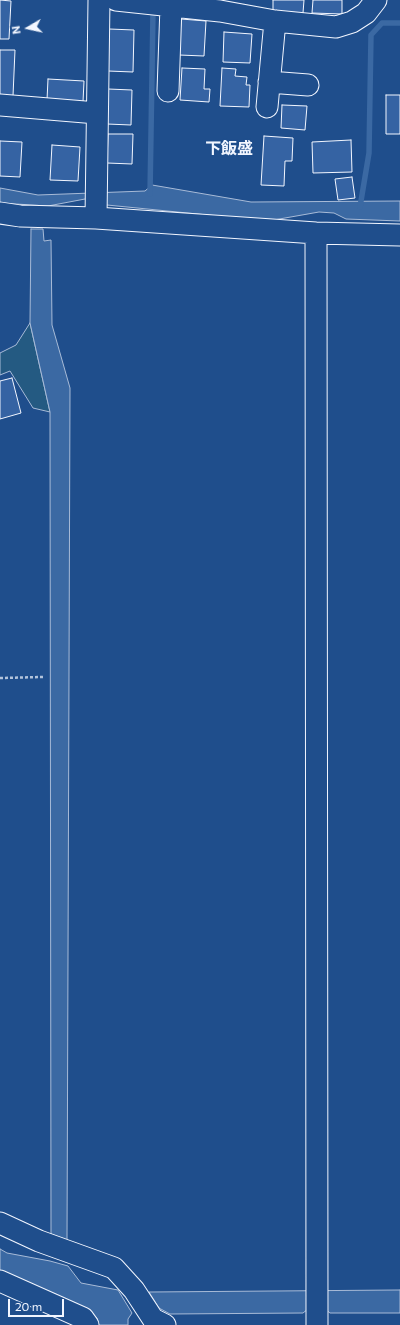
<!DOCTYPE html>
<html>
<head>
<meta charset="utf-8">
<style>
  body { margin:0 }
  #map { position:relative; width:400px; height:1325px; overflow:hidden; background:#1f4e8c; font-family:Commissioner,sans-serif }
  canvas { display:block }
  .north { position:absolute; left:8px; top:8px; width:40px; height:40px; -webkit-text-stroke:3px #1f4e8c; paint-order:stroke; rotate:261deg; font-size:11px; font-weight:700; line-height:16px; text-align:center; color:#f2f6ff }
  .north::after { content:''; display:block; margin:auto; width:14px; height:18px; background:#f2f6ff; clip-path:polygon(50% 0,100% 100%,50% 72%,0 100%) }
  .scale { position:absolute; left:8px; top:1299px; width:56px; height:18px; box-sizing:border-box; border:2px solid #f2f6ff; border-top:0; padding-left:5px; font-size:12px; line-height:14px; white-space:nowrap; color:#f2f6ff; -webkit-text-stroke:3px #1f4e8c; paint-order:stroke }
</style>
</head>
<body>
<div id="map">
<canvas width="400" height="1325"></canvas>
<div class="north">N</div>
<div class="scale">20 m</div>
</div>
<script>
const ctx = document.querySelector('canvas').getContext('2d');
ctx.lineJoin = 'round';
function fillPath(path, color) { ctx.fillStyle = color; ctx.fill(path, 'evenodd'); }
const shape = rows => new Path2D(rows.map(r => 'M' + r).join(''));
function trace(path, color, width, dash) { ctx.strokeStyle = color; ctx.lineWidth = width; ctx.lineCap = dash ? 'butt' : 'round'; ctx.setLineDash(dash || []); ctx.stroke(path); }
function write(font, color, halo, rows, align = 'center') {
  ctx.font = font + ' Commissioner,"Noto Sans JP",sans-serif'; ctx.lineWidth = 3; ctx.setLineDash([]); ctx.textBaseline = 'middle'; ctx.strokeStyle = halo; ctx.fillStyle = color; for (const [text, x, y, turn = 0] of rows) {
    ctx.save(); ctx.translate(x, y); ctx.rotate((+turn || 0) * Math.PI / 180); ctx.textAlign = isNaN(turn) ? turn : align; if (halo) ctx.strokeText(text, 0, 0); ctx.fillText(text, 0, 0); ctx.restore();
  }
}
const green = shape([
  [30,323,50,412,33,408,10,371,0,375,0,353,16,345,30,323]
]);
fillPath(green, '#245a82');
trace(green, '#a8bbd7', 1);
const water = shape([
  [152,185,251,202,400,201,400,221,346,219,334,213,319,212,268,221,107,205,103,200,85,199,48,206,0,203,0,188,38,195,145,191,152,185],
  [31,229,43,229,44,241,51,240,52,325,70,388,67,1240,51,1234,50,412,30,323,31,229],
  [0,1249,7,1253,50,1261,68,1266,81,1283,118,1290,132,1313,128,1319,128,1325,98,1325,97,1318,70,1301,0,1271,0,1249],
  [400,1290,400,1313,330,1313,325,1309,308,1309,303,1313,170,1314,159,1308,149,1292,400,1290]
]);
fillPath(water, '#3b69a3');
trace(water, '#a8bbd7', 1);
trace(shape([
  [150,194,153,12],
  [360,207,369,153,371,35,382,23,400,23]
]), '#3b69a3', 5.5);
const building = shape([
  [0,0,11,1,9,39,0,39,0,0],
  [273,0,304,0,303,13,273,11,273,0],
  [313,0,342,0,342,14,312,13,313,0],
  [181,19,206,21,204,56,179,55,181,19],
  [109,29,134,30,133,72,108,71,109,29],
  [224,32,252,34,250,63,223,62,224,32],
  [0,50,15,50,13,96,0,95,0,50],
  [182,68,205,69,204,89,210,89,209,102,180,100,182,68],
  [222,68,236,69,235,76,247,77,246,85,250,85,249,107,220,106,222,68],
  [48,79,84,81,83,102,47,100,48,79],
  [108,89,132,90,131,125,107,124,108,89],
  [386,95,400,95,400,134,386,134,386,95],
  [282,105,307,106,305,130,281,128,282,105],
  [108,134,133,134,132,164,107,163,108,134],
  [264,136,293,138,292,161,285,161,284,186,261,185,264,136],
  [351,140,352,172,313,173,312,142,351,140],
  [0,141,22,142,20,177,0,176,0,141],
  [52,145,80,147,78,181,50,180,52,145],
  [352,177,355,198,338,200,335,179,352,177],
  [12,378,21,413,0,419,0,381,12,378]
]);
fillPath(building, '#3563a3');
trace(building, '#f2f6ff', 1);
const minor = shape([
  [116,0,220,11,275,21,336,27,352,22,366,13,376,0],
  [269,82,308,85],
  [168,91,171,6],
  [0,105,97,113],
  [267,107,275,21],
  [0,213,20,216,96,218,316,233,400,235],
  [96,218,99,0],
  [316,233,317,1325],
  [0,1223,39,1241,114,1268,134,1290,153,1319,165,1325],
  [0,1281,83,1318,88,1325]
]);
trace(minor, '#f2f6ff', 23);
trace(shape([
  [0,678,43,677]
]), '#b3c4dc', 2.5, [3, 2]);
trace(minor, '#1f4e8c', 21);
write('bold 16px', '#f2f6ff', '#1f4e8c', [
  ["下飯盛",229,149]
]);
</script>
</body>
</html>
